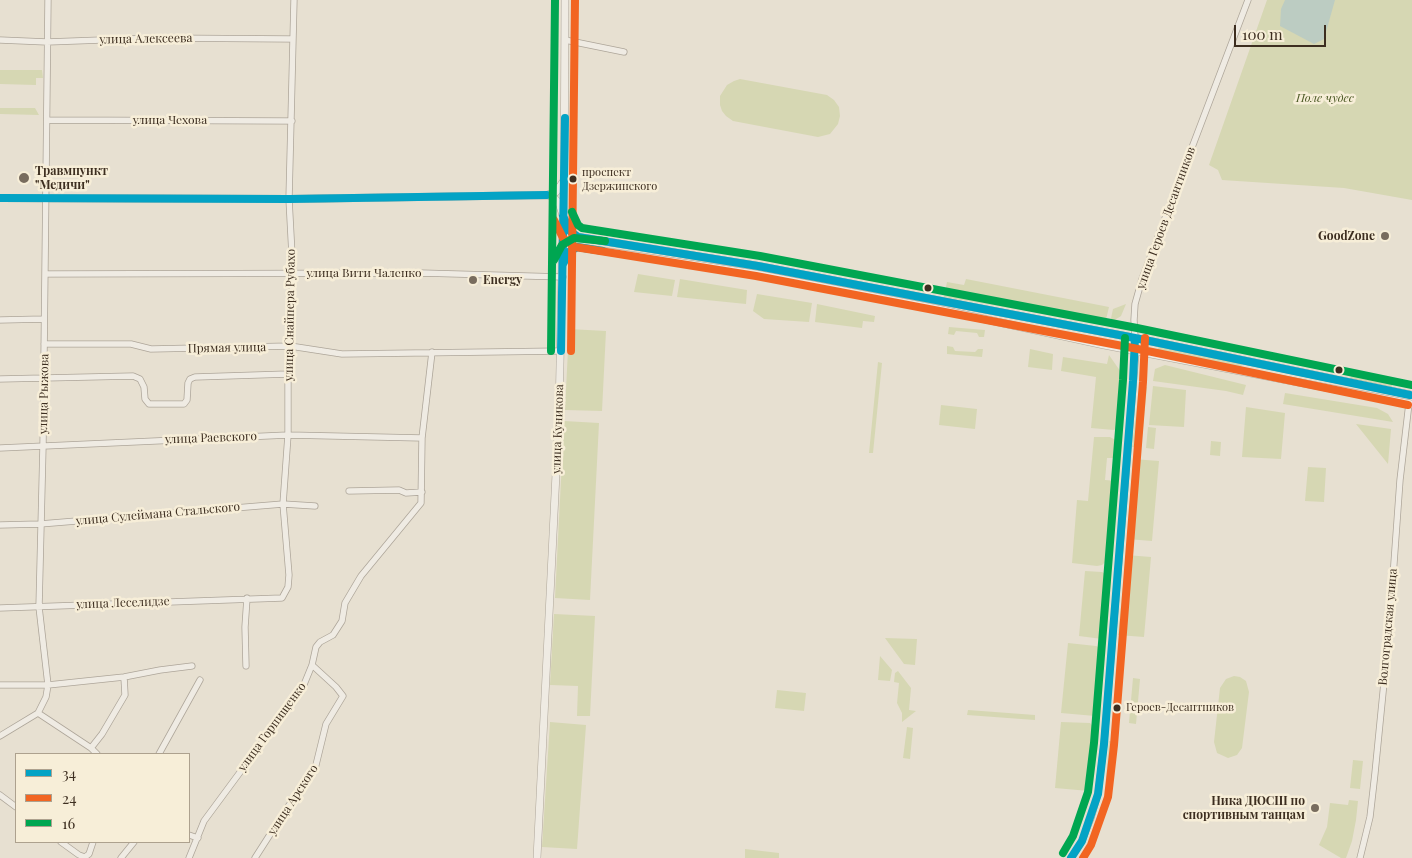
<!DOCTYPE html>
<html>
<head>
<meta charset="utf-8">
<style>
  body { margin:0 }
  #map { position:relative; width:1412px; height:858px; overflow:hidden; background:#e7e0d1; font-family:"Playfair Display",serif }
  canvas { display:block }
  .legend { position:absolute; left:15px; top:753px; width:175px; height:90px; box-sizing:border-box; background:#f7eed8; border:1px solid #ada18e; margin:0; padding:6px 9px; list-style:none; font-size:15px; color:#3d2e20 }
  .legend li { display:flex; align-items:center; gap:10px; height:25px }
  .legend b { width:25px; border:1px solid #ada18e }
  .scale { position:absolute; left:1234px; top:25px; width:92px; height:22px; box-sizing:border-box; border:2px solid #3d2e20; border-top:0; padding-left:6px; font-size:15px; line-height:18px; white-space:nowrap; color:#3d2e20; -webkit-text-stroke:4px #f7eed8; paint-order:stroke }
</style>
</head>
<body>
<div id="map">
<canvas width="1412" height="858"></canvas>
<ul class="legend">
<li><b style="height:6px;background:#03a3c5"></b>34</li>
<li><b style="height:6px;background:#f26522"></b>24</li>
<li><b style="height:6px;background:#00a651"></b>16</li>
</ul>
<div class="scale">100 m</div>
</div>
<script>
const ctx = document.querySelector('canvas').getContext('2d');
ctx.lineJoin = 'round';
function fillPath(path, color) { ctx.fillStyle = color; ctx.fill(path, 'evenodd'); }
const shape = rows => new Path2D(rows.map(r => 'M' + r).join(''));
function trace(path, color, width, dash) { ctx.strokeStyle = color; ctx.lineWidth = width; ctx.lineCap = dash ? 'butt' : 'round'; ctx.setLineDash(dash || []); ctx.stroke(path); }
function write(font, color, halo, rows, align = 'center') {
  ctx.font = font + ' "Playfair Display",serif'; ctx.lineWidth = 5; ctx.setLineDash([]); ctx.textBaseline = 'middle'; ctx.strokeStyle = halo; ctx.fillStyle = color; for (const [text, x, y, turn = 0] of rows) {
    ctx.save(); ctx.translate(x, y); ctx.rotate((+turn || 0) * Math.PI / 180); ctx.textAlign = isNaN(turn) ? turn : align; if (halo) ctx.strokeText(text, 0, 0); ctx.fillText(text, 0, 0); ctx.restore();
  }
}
fillPath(shape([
  [1267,0,1412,0,1412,200,1344,188,1222,180,1218,170,1209,165],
  [0,70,42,70,43,78,36,78,36,85,0,84],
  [740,79,827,95,834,100,839,107,840,116,838,124,830,134,818,137,733,121,726,116,722,111,720,105,720,96,727,85,734,81],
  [0,108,35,108,39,115,0,114],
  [638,274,675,280,672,296,634,292],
  [680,279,747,290,746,304,677,297],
  [966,279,1109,307,1105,324,944,297,947,282,964,285],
  [757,294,812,303,809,322,764,319,753,311],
  [817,304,875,316,874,322,863,321,862,328,815,322],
  [1126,304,1121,316,1110,323,1113,309],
  [949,327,985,330,984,337,979,337,977,333,956,331,954,335,948,334],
  [569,329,606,331,602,411,565,410],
  [947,346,953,347,955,351,975,352,978,349,983,349,982,357,947,354],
  [1158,347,1242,364,1241,368,1157,351],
  [1030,349,1053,354,1052,370,1028,367],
  [1109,355,1123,375,1125,384,1122,424,1114,430,1091,428,1096,377,1061,371,1063,357,1107,364],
  [878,362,882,363,873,453,869,453],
  [1165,365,1246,385,1243,395,1226,391,1153,381,1155,369],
  [1351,375,1392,383,1392,387,1350,379],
  [1139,386,1147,387,1141,448,1132,447],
  [1153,386,1186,390,1184,427,1149,425],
  [1285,393,1377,408,1388,414,1393,422,1283,404],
  [941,405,977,409,975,429,939,425],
  [1246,407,1285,413,1281,459,1242,457],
  [564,421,599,423,590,600,555,598],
  [1356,424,1391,429,1388,464],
  [1148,427,1156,428,1154,449,1146,448],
  [1094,437,1110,437,1119,442,1117,458,1107,458,1105,480,1117,481,1112,556,1102,565,1097,566,1072,563,1077,500,1088,501],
  [1211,441,1221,442,1220,456,1210,455],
  [1133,459,1159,461,1152,541,1127,539],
  [1308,467,1326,468,1324,502,1305,501],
  [1126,555,1151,557,1144,637,1118,635],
  [1085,571,1102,572,1110,576,1111,579,1106,635,1102,639,1079,636],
  [554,614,595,616,590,716,577,716,578,686,550,685],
  [885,638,917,639,915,665,904,664],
  [1068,643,1096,646,1101,648,1104,653,1099,712,1095,716,1061,713],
  [880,656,892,670,890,681,878,680],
  [898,671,911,688,909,710,916,711,902,722,902,713,897,703,899,683,894,682,895,673],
  [1234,676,1240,677,1246,681,1249,692,1242,748,1237,755,1228,758,1217,753,1214,742,1220,688,1226,679],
  [1133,678,1140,679,1136,724,1129,723],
  [777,690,806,693,804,711,775,708],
  [968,710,1035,715,1035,720,967,715],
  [550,722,586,725,577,849,542,847],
  [1061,722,1090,723,1096,730,1089,791,1055,788],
  [907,727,913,728,910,759,903,758],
  [1109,741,1116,741,1112,786,1106,778],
  [1353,760,1363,761,1360,789,1350,788],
  [1349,800,1358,801,1356,820,1352,841,1346,858,1341,858,1319,845,1327,827,1330,803,1348,805],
  [745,849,779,853,779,858,745,858]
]), '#d6d7b3');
fillPath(shape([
  [1285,0,1335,0,1324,39,1314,44,1280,26,1281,9]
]), '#bcccc2');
const minor = shape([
  [0,40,47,42,156,38,293,39],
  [565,40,624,52],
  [47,120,292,121],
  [45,274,421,273,563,277],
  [0,320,44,319],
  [1135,338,1134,320,1135,304,1142,279,1248,0],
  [44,344,131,344,151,349,290,346,342,354,561,351],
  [0,379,133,376,140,379,144,387,145,399,149,404,184,404,187,400,188,383,190,379,195,377,288,374],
  [0,448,288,435,422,438],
  [349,491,399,490,406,493,422,492],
  [0,525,40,524,283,504,315,506],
  [0,608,282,598,288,587,289,575,283,504,288,435,288,374,293,274,289,199,294,0],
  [246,666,245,627,247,598],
  [0,685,48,685,124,677,160,670,192,666],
  [38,713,46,697,48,685,39,607,43,446,48,0],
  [38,713,91,748,97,754],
  [0,736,38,713],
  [91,748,102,734,125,695,124,677],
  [159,754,200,680],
  [0,795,16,807],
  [189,835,198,838],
  [61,842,79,855,85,857,89,854,93,842],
  [121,858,134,842],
  [189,858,204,821,303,687,312,665,316,647,320,642,333,635,342,621,345,603,361,576,421,503,422,438,432,352],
  [255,858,287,808,315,769,326,724,343,696,336,687,312,665],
  [1071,858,1082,841,1091,818,1098,794,1104,744,1112,647,1136,351],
  [1360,858,1370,817,1375,773,1389,632,1400,480,1409,403]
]);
const tertiary = shape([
  [547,195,553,197,559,203,566,225,574,235,578,237,758,266,1135,338,1412,395],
  [0,198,289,199,547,195,556,192,563,182],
  [564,211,565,0],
  [563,264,569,252,577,247,756,274,933,308,1104,345,1412,404],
  [537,858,559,413,563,221]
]);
trace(minor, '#ada599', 7);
trace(tertiary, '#ada599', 8);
trace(minor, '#efebe3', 5.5);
trace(tertiary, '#efebe3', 7);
trace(shape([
  [0,198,289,199,547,195],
  [563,216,570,231,578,237,758,266,1135,338,1410,395],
  [563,264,569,252,577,247,603,251],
  [561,351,565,118],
  [1071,858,1082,841,1098,794,1104,744,1133,381,1135,338]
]), '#03a3c5', 8);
trace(shape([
  [554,220,563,238,575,247,756,276,1133,348,1408,405],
  [571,351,575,0],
  [1083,858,1091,845,1108,797,1114,745,1143,382,1145,338]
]), '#f26522', 8);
trace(shape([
  [572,212,578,225,582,228,760,256,1137,328,1412,385],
  [554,260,562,245,574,238,605,241],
  [551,351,555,0],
  [1063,853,1073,836,1088,792,1094,743,1123,380,1125,338]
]), '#00a651', 8);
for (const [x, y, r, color] of [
  [24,178,6,"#786c5e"],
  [573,179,4.5,"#3d2e20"],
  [1385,236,5,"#786c5e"],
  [473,280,5,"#786c5e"],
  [928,288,4.5,"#3d2e20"],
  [1339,370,4.5,"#3d2e20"],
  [1117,708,4.5,"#3d2e20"],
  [1315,808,5,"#786c5e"]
]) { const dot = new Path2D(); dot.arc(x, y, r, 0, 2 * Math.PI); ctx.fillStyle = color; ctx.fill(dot); trace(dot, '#f7eed8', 2); }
write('11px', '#3d2e20', '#f7eed8', [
  ["проспект",582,173],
  ["Дзержинского",582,187],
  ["Героев-Десантников",1126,708]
], 'left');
write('12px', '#3d2e20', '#f7eed8', [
  ["улица Алексеева",146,39,-1],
  ["улица Чехова",170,120],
  ["улица Героев Десантников",1166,218,-70],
  ["улица Вити Чаленко",364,273],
  ["улица Снайпера Рубахо",290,315,-89],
  ["Прямая улица",227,348,-1],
  ["улица Рыжова",44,394,-89],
  ["улица Куникова",558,429,-88],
  ["улица Раевского",211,438,-2],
  ["улица Сулеймана Стальского",158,514,-5],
  ["улица Леселидзе",123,603,-2],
  ["Волгоградская улица",1388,627,-85],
  ["улица Горпищенко",272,727,-54],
  ["улица Арского",293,800,-57]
]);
write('italic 12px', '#4d5a26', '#f7eed8', [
  ["Поле чудес",1325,98]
]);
write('bold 12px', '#3d2e20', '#f7eed8', [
  ["Травмпункт",35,171],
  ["\"Медичи\"",35,185],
  ["GoodZone",1375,236,"right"],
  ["Energy",483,280],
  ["Ника ДЮСШ по",1305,801,"right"],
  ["спортивным танцам",1305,815,"right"]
], 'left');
</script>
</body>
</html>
